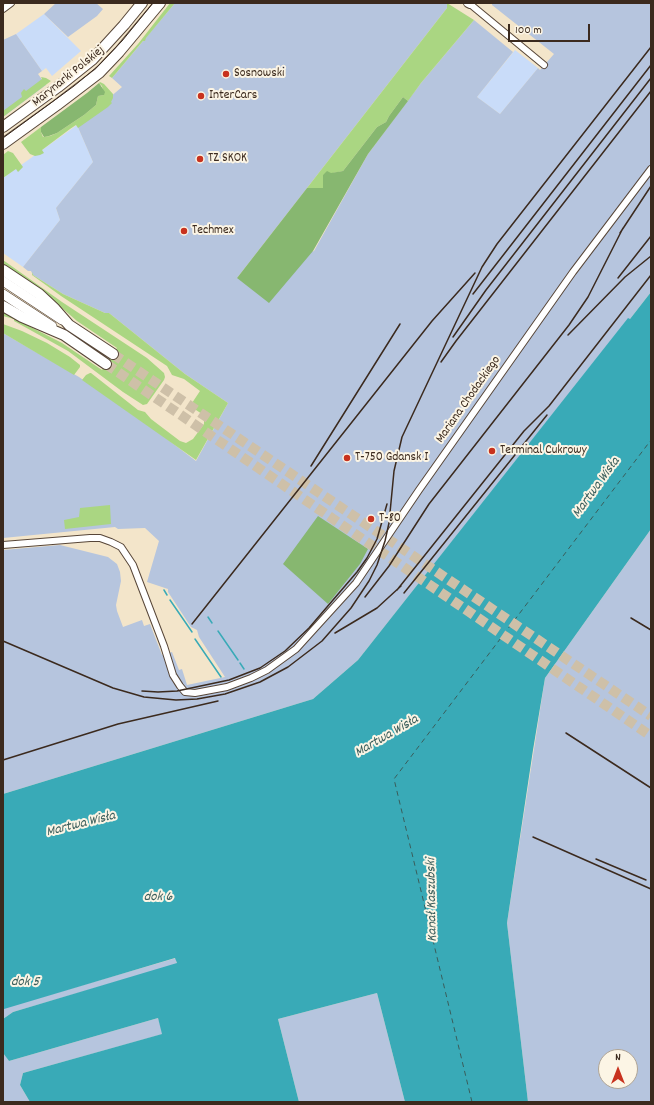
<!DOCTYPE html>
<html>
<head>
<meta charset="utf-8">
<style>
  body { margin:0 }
  #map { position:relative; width:654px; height:1105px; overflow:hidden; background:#f3e5ca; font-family:Dekko,sans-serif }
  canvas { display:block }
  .frame { position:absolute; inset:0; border:4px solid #3b2a1e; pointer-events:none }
  .north { position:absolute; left:598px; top:1049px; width:40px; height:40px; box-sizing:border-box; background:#fcf5e5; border:1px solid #afa495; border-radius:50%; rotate:0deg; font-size:11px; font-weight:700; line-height:16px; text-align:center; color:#3b2a1e }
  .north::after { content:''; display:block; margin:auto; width:14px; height:18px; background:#c8321e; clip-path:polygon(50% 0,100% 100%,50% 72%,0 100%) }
  .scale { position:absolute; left:508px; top:24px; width:82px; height:18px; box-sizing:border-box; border:2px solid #3b2a1e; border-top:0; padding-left:5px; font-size:12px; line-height:14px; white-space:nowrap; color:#3b2a1e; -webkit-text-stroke:3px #fcf5e5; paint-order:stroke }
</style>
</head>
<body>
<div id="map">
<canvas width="654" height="1105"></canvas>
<div class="frame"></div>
<div class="north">N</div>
<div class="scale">100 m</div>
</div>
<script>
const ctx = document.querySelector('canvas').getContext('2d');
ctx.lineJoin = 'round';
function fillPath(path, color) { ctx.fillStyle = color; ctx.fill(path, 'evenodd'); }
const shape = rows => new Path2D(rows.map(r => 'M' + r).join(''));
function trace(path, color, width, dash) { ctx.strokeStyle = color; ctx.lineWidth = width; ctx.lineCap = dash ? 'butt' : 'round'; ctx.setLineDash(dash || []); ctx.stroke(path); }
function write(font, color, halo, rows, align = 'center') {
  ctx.font = font + ' Dekko,sans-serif'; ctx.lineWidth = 4; ctx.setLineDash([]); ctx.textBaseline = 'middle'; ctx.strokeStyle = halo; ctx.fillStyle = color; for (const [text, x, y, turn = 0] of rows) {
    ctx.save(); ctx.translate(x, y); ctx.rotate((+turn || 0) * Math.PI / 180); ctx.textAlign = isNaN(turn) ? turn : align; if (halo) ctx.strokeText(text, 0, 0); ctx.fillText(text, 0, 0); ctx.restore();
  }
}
fillPath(shape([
  [44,14,81,51,52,76,46,68,42,71,16,34],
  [515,50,538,68,500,114,477,97],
  [77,125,93,162,56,208,60,220,23,267,3,253,3,178]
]), '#c9dcf9');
fillPath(shape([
  [56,3,96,3,103,9,97,16,68,37,44,14],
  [175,3,447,3,447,8,237,278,314,251,368,154,421,83,474,20,513,52,477,97,500,114,538,68,540,70,554,54,492,5,492,3,651,3,651,292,630,319,628,319,358,660,313,699,3,794,3,550,60,545,108,557,117,564,120,572,121,581,116,605,117,611,123,627,142,620,144,626,150,624,162,655,172,652,179,670,182,669,187,685,225,677,199,637,197,630,191,627,168,592,168,589,147,582,159,541,145,528,118,529,115,527,3,538,3,333,79,377,163,436,196,461,228,403,185,374,109,313,105,313,63,294,33,275,31,271,28,271,23,267,60,220,56,208,93,162,77,125,122,87,112,78],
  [16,34,42,71,38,74,46,85,3,117,3,40],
  [651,529,651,1102,528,1102,507,923,545,678],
  [606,1057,630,1057,630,1081,606,1081],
  [176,958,177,964,13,1012,3,1019,3,1006,4,1008],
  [377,993,405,1102,299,1102,278,1019],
  [158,1018,163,1034,23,1073,20,1085,30,1102,3,1102,3,1053,9,1061]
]), '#b6c5de');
fillPath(shape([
  [170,3,175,3,146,38,145,41,143,41,112,78,109,76,138,44],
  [447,3,474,20,421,83,408,101,403,97,389,116,386,122,377,127,343,171,323,175,323,188,307,188,447,8],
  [41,77,46,78,51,81,3,117,3,111,22,97,21,93,24,89,26,91,42,79],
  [100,82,104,84,113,94,113,98,111,102,112,103,108,107,78,128,76,125,70,129,42,150,44,153,40,155,35,156,30,154,21,142,41,127,41,132,43,137,50,136,57,133,84,115,96,105,98,96,104,95,102,86,99,83],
  [8,151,13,153,23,167,18,172,16,169,3,178,3,155],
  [3,260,62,302,147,358,164,373,165,377,164,380,147,404,143,405,123,392,68,351,14,321,14,319,3,316,3,310,21,322,62,343,102,370,117,348,77,321,40,289,3,264],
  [32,272,33,275,63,294,105,313,109,313,185,374,228,403,196,460,82,380,86,375,90,373,91,373,138,410,145,412,151,419,180,441,186,443,193,439,204,424,204,419,202,414,190,406,200,391,184,379,172,375,167,366,61,296,32,275],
  [3,324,22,331,47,343,70,357,80,365,80,367,74,375,3,333],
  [110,505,111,524,65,529,64,520,79,517,80,508]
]), '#aad682');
fillPath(shape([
  [99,83,105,92,104,95,98,96,96,105,84,115,57,133,49,136,44,137,41,132,41,127,87,93],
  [403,97,408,101,368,154,313,251,269,303,237,278,307,188,323,188,323,175,327,171,331,173,343,171,377,127,386,122,389,116],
  [318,516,368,549,360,564,328,604,283,564]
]), '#87b770');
fillPath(shape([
  [651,292,651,529,545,678,533,750,507,923,528,1102,405,1102,377,993,278,1019,299,1102,30,1102,20,1085,23,1073,162,1034,158,1018,9,1061,3,1053,3,1019,13,1012,177,963,175,958,4,1009,3,794,313,699,358,660,628,318,630,319]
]), '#39aab7');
trace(shape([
  [164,590,167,595],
  [170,600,192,632],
  [208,617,212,623],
  [218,631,238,660],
  [195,639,221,677],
  [240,663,244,669]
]), '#39aab7', 1.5);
trace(shape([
  [472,1102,394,779,651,440]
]), '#3a5d5b', 1, [5, 4]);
trace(shape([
  [113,354,651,716],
  [106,364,651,736]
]), '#cec0a8', 10, [10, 5]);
const minor = shape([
  [470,4,544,65],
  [3,9,11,3],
  [3,545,90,538,100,538,111,542,121,547,133,565,164,646,173,675,180,686,185,692,195,693,227,687,251,678,267,670,296,649,356,583,419,490,573,272,651,169]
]);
const tertiary = shape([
  [468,3,470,4,471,3]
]);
const secondary = shape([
  [3,281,62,320],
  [3,294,52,326]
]);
const primary = shape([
  [3,127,58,87,93,59,124,25,142,3],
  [3,144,57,105,99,73,119,52,160,3]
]);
const trunk = shape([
  [3,270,39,294,55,309,69,325,113,354],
  [3,306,22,317,64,335,106,364]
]);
trace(minor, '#574638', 8);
trace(tertiary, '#574638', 10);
trace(secondary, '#574638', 10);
trace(primary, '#574638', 12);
trace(trunk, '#574638', 12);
trace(minor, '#fff', 6);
trace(tertiary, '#fff', 8);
trace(secondary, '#fff', 9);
trace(primary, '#fff', 10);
trace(trunk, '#fff', 10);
trace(shape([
  [3,138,74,86,98,66,122,41,153,3]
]), '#3b2a1e', 1);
trace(shape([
  [620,233,651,186],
  [618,278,651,236],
  [473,294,651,65],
  [568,335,625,277,651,256],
  [453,337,486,290,651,78],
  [441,362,456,341,651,91],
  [311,466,400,324],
  [397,590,524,431,549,406,651,275],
  [404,593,547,415],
  [365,597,389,566,429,504,569,325,588,297,623,228],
  [631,618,651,630],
  [192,624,432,321,475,273],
  [335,633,377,608,401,586],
  [3,641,113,688,144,697,176,700,197,699,225,694,260,682,288,667,322,641,351,608,369,581,377,565,385,541,389,523,394,471,402,437,482,267,497,244,651,47],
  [142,691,158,692,177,691,229,680,260,668,285,651,309,628,357,572,367,558,377,539,387,504],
  [566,733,651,788],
  [3,760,118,724,218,701],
  [533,837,651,889],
  [596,859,646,880]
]), '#3b2a1e', 1.5);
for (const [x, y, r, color] of [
  [226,74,4,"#c8321e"],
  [201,96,4,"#c8321e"],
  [200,159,4,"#c8321e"],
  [184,231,4,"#c8321e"],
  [492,451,4,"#c8321e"],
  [347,458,4,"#c8321e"],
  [371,519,4,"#c8321e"]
]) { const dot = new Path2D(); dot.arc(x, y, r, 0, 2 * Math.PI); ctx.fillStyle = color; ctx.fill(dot); trace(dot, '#fcf5e5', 1.5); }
write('13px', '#3b2a1e', '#fcf5e5', [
  ["Sosnowski",234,74],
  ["InterCars",209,96],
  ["TZ SKOK",208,159],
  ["Techmex",192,231],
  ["Terminal Cukrowy",500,451],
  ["T-750 Gdansk I",355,458],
  ["T-80",379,519]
], 'left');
write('13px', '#3b2a1e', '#fcf5e5', [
  ["Marynarki Polskiej",69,77,-39],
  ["Mariana Chodackiego",469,400,-55]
]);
write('italic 14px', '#3a5d5b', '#fcf5e5', [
  ["Martwa Wisła",597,488,-54],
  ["Martwa Wisła",387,737,-30],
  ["Martwa Wisła",81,825,-14],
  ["dok 6",158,898],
  ["Kanał Kaszubski",433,900,-91],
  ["dok 5",25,983]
]);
</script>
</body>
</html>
